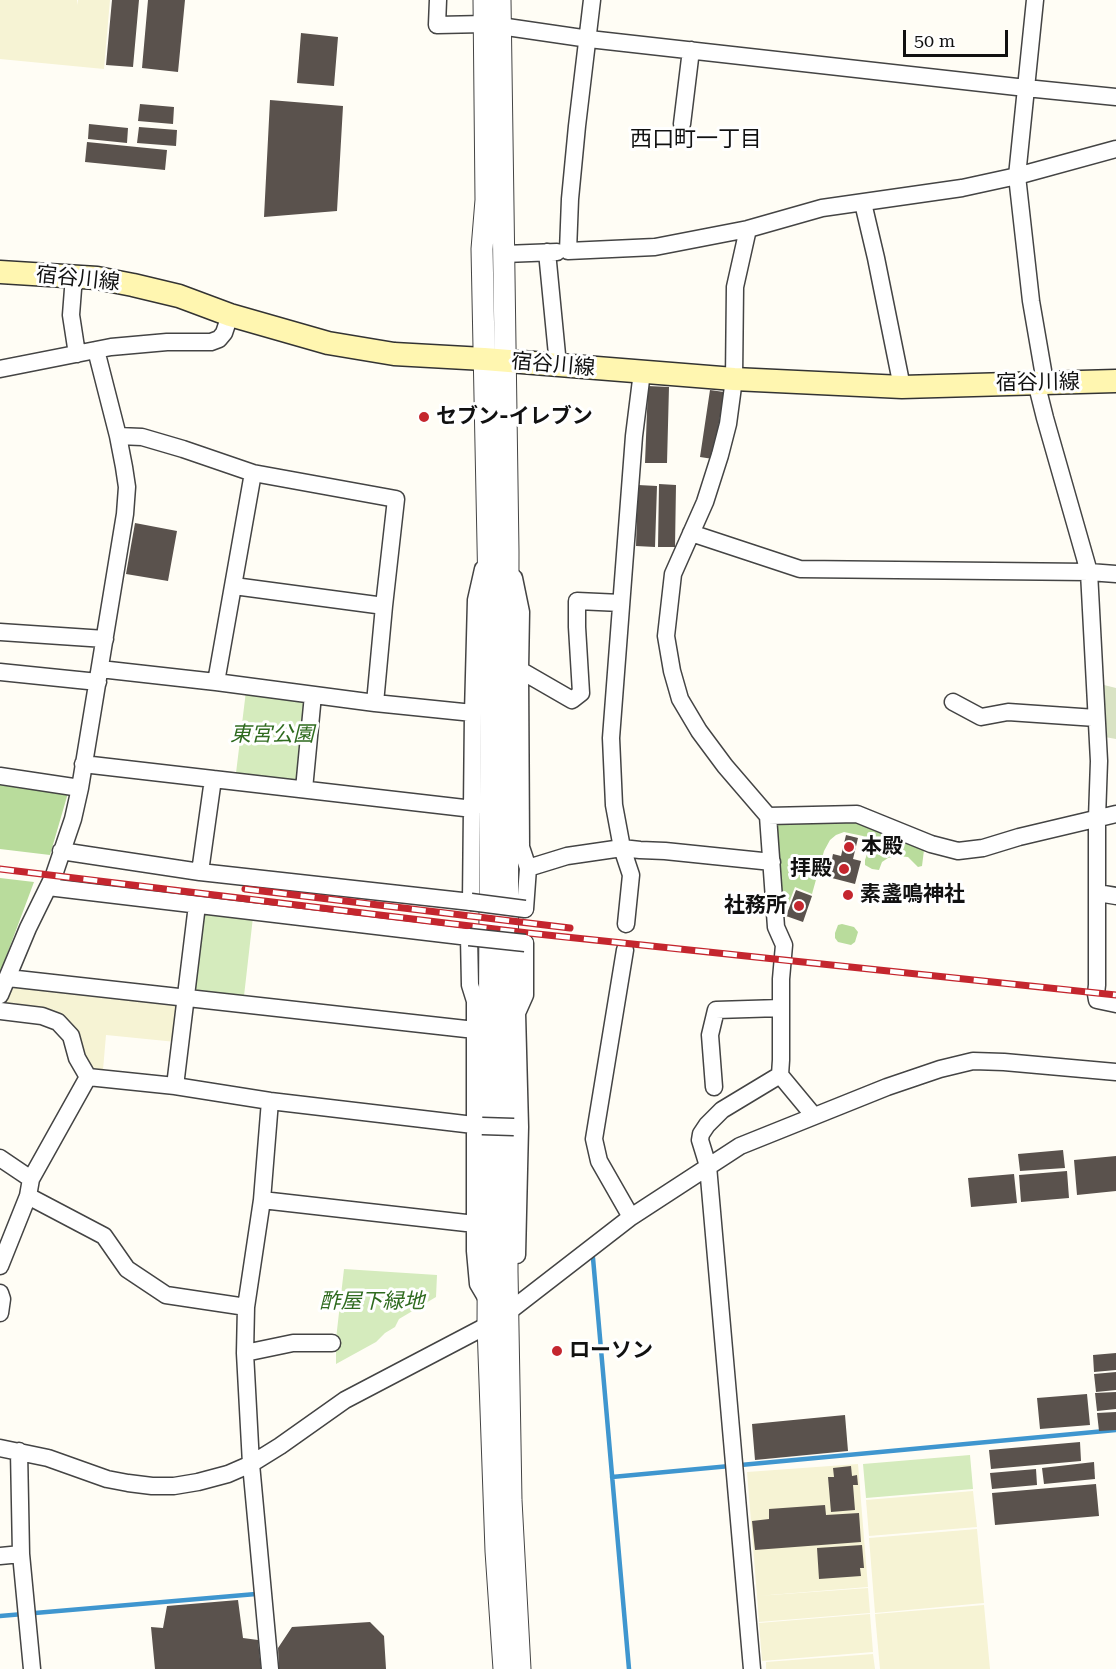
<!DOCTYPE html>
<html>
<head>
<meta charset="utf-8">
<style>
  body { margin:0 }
  #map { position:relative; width:1116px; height:1669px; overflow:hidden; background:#fffdf5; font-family:"Roboto Serif",serif }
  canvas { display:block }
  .scale { position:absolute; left:903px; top:30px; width:105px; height:27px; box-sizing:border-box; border:3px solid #111; border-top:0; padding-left:8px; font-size:18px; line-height:21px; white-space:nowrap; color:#111; -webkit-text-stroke:4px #fff; paint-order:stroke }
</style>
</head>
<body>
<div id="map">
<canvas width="1116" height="1669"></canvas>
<div class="scale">50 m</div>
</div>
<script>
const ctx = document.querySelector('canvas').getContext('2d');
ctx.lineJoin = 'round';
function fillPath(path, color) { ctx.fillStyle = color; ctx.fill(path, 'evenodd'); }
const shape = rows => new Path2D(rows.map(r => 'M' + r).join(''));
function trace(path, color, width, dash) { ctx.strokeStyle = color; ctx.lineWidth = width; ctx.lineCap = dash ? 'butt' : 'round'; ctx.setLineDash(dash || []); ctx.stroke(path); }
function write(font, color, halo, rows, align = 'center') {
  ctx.font = font + ' "Roboto Serif","Noto Sans JP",serif'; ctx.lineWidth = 6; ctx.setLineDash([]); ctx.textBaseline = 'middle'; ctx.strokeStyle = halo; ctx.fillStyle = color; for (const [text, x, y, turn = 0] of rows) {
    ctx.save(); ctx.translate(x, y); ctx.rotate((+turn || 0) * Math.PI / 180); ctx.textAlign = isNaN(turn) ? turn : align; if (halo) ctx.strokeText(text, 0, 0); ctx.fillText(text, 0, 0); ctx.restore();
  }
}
fillPath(shape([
  [0,0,77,0,78,5,78,0,110,0,104,69,0,59],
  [10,984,180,1003,176,1042,106,1035,103,1070,93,1069,87,1059,69,1024,3,1004],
  [858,1464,868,1587,757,1596,747,1472],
  [973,1491,977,1527,869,1536,866,1500],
  [977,1529,984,1603,875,1613,869,1538],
  [868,1588,870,1613,759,1622,757,1596],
  [984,1605,990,1669,880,1669,875,1614],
  [870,1614,873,1652,762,1661,759,1623],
  [873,1654,875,1669,766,1669,766,1662]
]), '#f6f3d4');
fillPath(shape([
  [246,691,307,698,298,780,236,773],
  [204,911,253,917,244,996,195,990],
  [344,1269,437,1275,436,1297,399,1319,395,1327,385,1333,376,1342,336,1364,336,1339],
  [970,1455,973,1489,866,1498,863,1464]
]), '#d5ebbd');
fillPath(shape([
  [0,785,68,793,50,855,0,849],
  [858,819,924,850,922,866,918,867,908,857,897,856,888,858,882,862,879,870,872,869,865,865,865,860,869,848,868,841,863,836,844,832,836,835,830,840,824,851,812,894,795,887,784,916,783,929,775,821],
  [0,878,34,882,0,973],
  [842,924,854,927,858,932,855,942,851,945,838,942,835,938,835,933,838,925]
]), '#b9dc9c');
fillPath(shape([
  [1104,685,1116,688,1116,739,1105,737]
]), '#d9e3c4');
trace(shape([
  [593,1258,629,1669],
  [612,1477,1116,1430],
  [0,1616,256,1594]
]), '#3f96cf', 4.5);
fillPath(shape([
  [112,0,139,0,133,67,106,65],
  [148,0,185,0,178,72,142,68],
  [301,33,338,37,334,86,297,83],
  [270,100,343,106,337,211,264,217],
  [140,104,174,107,173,124,138,121],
  [89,124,128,128,127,143,88,139],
  [139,127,177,130,176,146,137,143],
  [87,142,167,150,165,170,85,162],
  [648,386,669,387,667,463,645,463],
  [710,390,724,392,713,459,700,457],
  [659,484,676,485,675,547,658,547],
  [638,485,657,486,655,547,636,546],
  [135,523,177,531,168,581,126,574],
  [846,835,858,838,853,859,861,861,855,884,828,877,833,854,841,856],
  [796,890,812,896,803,922,786,916],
  [1063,1150,1065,1168,1020,1171,1018,1154],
  [1116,1156,1116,1191,1077,1195,1074,1160],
  [1067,1171,1069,1198,1021,1202,1019,1175],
  [1014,1174,1017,1203,971,1207,968,1178],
  [1116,1353,1116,1370,1094,1372,1093,1355],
  [1116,1372,1116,1390,1096,1392,1094,1374],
  [1116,1392,1116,1409,1097,1411,1095,1393],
  [1087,1394,1090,1425,1040,1429,1037,1398],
  [1116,1412,1116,1430,1099,1431,1097,1413],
  [845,1415,848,1451,755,1460,752,1424],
  [1080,1442,1081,1461,991,1469,989,1450],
  [1094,1462,1095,1479,1044,1484,1042,1468],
  [851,1466,852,1476,857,1475,858,1485,853,1485,855,1510,831,1512,828,1477,834,1477,833,1468],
  [1036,1469,1037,1485,992,1489,990,1473],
  [1096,1484,1099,1516,995,1525,992,1493],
  [825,1505,826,1515,859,1513,861,1542,755,1550,752,1521,769,1519,769,1509],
  [862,1545,864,1568,860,1568,861,1576,819,1579,817,1548],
  [238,1600,243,1638,258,1640,261,1669,155,1669,151,1627,163,1628,167,1606],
  [370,1622,384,1636,386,1669,279,1669,278,1648,292,1627]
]), '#5a524d');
const minor = shape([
  [438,0,437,25,485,24],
  [592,0,577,126,570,199,568,251,655,247,748,229,822,208,962,188,1017,176,1116,149],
  [1035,0,1017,176,1031,301,1045,382],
  [500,26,589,39,1026,88,1116,97],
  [682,124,691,50],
  [863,203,876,258,902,387],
  [748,229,735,287,734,379,728,424,720,455,705,502,673,574,666,636,672,671,680,699,699,731,725,766,768,816,776,927,784,945,781,979,781,1060,780,1075,722,1110,707,1125,701,1134,700,1140,708,1166,752,1669],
  [547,252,558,365],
  [504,254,557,252],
  [74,276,71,315,77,354],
  [0,369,111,347,167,342,211,342,219,339,224,333,230,315],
  [1036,382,1045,418,1089,572,1099,761,1097,818,1097,985,1096,994,1097,1000,1116,1004],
  [118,436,142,437,183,449,253,473],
  [691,533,800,569,1089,572,1116,574],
  [514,578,521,612,520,670,521,847,528,868,525,909],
  [234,586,384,606],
  [0,632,105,639],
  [100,669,216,682,375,703,473,713],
  [520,670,572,700,581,693,577,627,577,601,621,603],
  [0,672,98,682],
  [216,682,253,473,396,499,384,606,375,703],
  [953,702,981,717,1008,712,1096,718],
  [83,764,473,809],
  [0,776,80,788],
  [304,789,313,695],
  [768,816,857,814,931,844,958,851,983,848,1019,837,1116,814],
  [61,851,200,872,213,779],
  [528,868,567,856,622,848,640,850,665,851,772,862],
  [200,872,471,902,473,713,476,600,483,569],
  [48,887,469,937,470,985,475,1001,475,1251,478,1284,488,1301],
  [1098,893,1116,896],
  [626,924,631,875,622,848,614,805,611,738,634,436,642,372],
  [625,950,594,1139,599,1161,631,1217],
  [8,978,475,1030],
  [0,995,28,928,54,875,73,819,80,788,125,514,127,487,124,467,118,436,96,350],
  [0,1011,42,1016,58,1022,71,1036,77,1058,88,1077],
  [780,1075,814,1116],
  [88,1077,175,1086,270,1101,482,1126],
  [175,1086,197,905],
  [714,1087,710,1035,716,1010,781,1008],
  [0,1158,31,1179],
  [28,1196,104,1236,127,1269,166,1295,246,1307],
  [262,1200,475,1224],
  [517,1255,520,1127,517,1013,525,995,525,943],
  [0,1266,28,1196,31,1179,88,1077],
  [0,1293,2,1299,0,1313],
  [245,1353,293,1343,332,1343],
  [0,1448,48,1458,107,1479,128,1483,152,1486,174,1486,198,1482,228,1474,251,1464,280,1446,345,1400,488,1325,507,1313,631,1217,740,1146,887,1087,940,1069,973,1061,1004,1062,1116,1072],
  [19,1451,21,1554,32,1669],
  [0,1556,21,1554],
  [270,1669,251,1464,245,1353,246,1307,262,1200,270,1101]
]);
const tertiary = shape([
  [484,0,486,200,482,249,491,691,488,1325,496,1551,504,1669],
  [500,0,508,551,507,1271,511,1500,520,1669]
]);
const secondary = shape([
  [0,272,97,278,133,285,179,296,230,315,328,343,394,354,484,359,734,379,902,387,1116,381]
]);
trace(minor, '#444', 19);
trace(tertiary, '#444', 23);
trace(secondary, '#333', 25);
trace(minor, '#fff', 16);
trace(tertiary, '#fff', 21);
trace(secondary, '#fff6b0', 22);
const rail = shape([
  [0,869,528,933,1116,995],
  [245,889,570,928]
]);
trace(rail, '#c4262e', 7);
trace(rail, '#fff', 4.5, [14]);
const minorBridge = shape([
  [471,902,525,909],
  [469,937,525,943],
  [482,1126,514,1127]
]);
trace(minorBridge, '#444', 19, []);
trace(minorBridge, '#fff', 16);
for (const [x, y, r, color] of [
  [424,417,6,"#c4262e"],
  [849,847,6,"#c4262e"],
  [844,869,6,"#c4262e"],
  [848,895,6,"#c4262e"],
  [799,906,6,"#c4262e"],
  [557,1351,6,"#c4262e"]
]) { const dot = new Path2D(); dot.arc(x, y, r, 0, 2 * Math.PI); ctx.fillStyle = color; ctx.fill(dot); trace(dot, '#fff', 2); }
write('21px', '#111', '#fff', [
  ["宿谷川線",78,279,6],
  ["宿谷川線",553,365,5],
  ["宿谷川線",1038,383,-1]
]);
write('bold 21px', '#111', '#fff', [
  ["セブン-イレブン",436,417],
  ["本殿",861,847],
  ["拝殿",832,869,"right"],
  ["素盞鳴神社",860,895],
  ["社務所",787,906,"right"],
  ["ローソン",569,1351]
], 'left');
write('italic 21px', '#2f6b1f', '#fff', [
  ["東宮公園",272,735],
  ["酢屋下緑地",372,1302]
]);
write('22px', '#111', '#fff', [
  ["西口町一丁目",696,140]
]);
</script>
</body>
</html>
